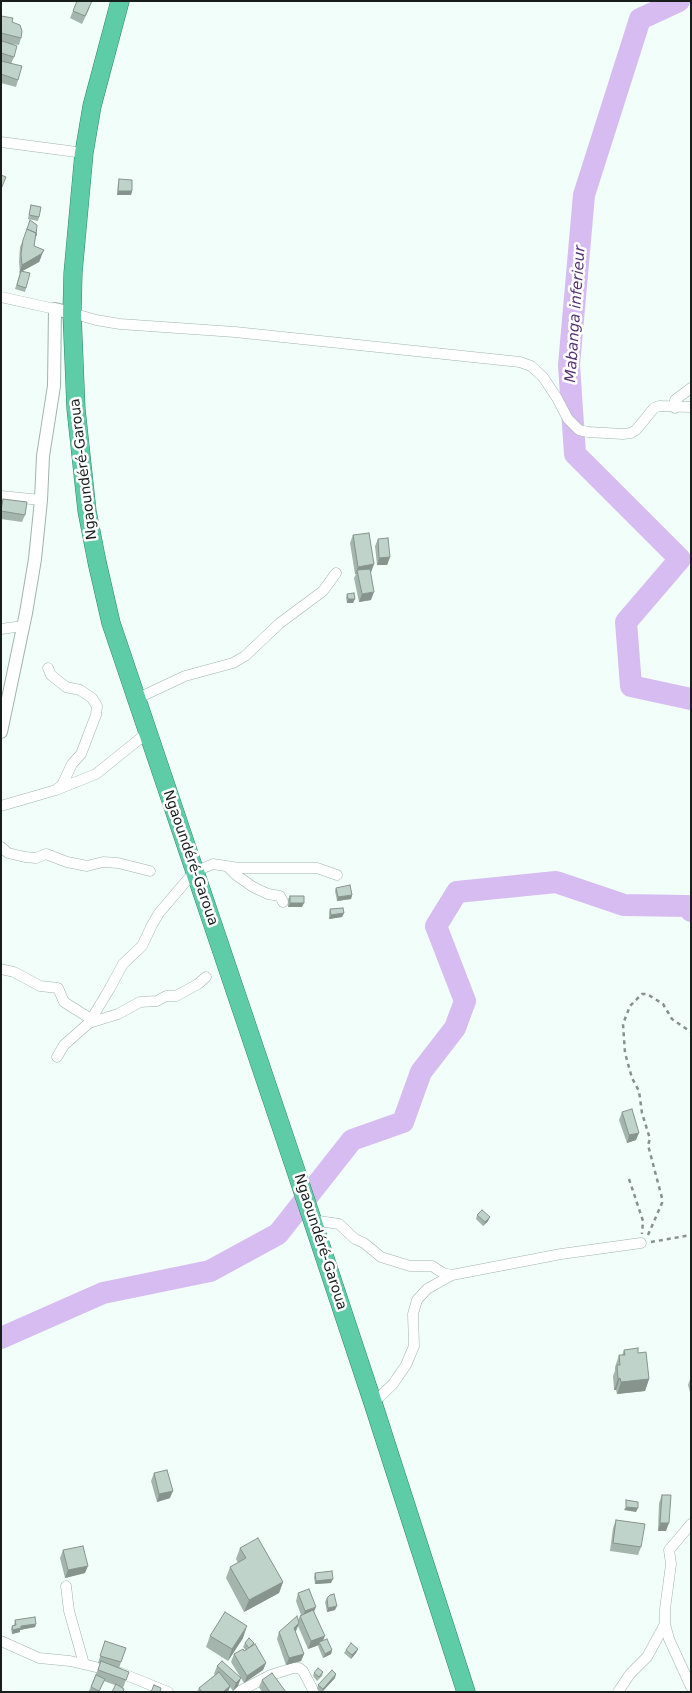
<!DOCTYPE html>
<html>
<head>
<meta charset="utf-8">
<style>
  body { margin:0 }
  #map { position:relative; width:692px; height:1693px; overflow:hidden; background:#f2fef9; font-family:"DejaVu Sans",sans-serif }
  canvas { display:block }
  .frame { position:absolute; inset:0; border:2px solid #171e1b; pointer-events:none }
</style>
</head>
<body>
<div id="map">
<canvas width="692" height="1693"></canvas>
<div class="frame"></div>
</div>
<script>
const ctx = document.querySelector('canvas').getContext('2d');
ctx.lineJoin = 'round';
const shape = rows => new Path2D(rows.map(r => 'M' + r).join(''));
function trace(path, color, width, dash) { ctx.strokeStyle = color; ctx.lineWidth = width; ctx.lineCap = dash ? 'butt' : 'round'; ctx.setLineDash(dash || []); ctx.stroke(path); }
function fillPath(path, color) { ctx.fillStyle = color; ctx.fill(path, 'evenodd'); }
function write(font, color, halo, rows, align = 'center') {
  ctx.font = font + ' "DejaVu Sans",sans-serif'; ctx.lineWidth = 5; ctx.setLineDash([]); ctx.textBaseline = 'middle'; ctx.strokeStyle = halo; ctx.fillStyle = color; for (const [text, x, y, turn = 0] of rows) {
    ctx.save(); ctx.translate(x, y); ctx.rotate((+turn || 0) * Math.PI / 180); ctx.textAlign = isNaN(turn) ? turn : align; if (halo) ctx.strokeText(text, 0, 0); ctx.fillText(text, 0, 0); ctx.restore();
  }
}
trace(shape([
  [679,1,640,19,584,195,569,365,575,454,680,559,626,622,631,686,691,699],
  [1,1338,103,1293,210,1271,278,1234,352,1140,403,1122,421,1072,455,1028,465,1001,436,926,457,892,556,882,624,905,687,906,691,911]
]), '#d7bcf2', 22);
const minor = shape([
  [1,142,84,153],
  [1,297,55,309],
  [72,313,96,320,120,324,235,332,520,362,531,366,543,377,557,398,568,419,579,430,588,432,623,434,631,433,636,430,654,408,659,406,691,407],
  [675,408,675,400,691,388],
  [1,496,41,500],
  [1,629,23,626],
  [48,668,51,675,66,687,80,690,92,698,97,706,96,715,81,754,72,764,62,785,57,789],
  [136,699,185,676,233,663,245,656,280,623,323,591,336,573],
  [1,806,56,790,96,774,147,733],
  [1,847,8,853,25,857,36,858,46,854,67,862,87,866,103,862,118,863,150,871],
  [228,867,236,875,253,887,268,894,280,896,283,902],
  [1,969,14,972,40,986,58,988,64,1002,91,1019],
  [89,1023,118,1014,140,1002,157,1001,166,996,176,996,198,984,206,977],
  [57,1057,64,1045,89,1023,110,988,123,964,142,946,152,925,159,913,194,872,213,864,239,868,317,868,337,875],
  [312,1220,339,1224,355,1239,364,1243,381,1257,410,1266,432,1266,443,1273,452,1275],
  [373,1403,393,1384,406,1365,414,1346,413,1314,417,1300,427,1289,452,1275,561,1254,641,1243],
  [691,1524,669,1550,671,1564,665,1609,665,1624,669,1639,691,1687],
  [66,1586,69,1611,84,1664],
  [1,1641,39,1658,70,1661,121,1673,168,1692],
  [238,1692,271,1675,293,1668,299,1668,303,1671,314,1692],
  [618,1692,630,1674,647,1657,665,1624]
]);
const tertiary = shape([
  [1,732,26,613,35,559,41,500,43,456,54,386,55,309,72,313]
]);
const trunk = shape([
  [120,1,92,106,84,153,73,273,72,313,76,409,87,511,97,562,111,623,294,1165,373,1403,466,1692]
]);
trace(minor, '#a0b4ab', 11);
trace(tertiary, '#a0b4ab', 14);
trace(trunk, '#2c8769', 19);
trace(shape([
  [629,1179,643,1221,642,1234],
  [648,1235,662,1203,662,1198,648,1145,650,1139,642,1113,639,1091,632,1078,625,1053,623,1024,630,1006,642,994,647,994,663,1004,672,1019,691,1032],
  [651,1242,691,1235]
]), '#87918d', 2.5, [4, 4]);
trace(minor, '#fff', 10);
trace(tertiary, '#fff', 12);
trace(trunk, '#5fcca8', 18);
fillPath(shape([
  [90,7,82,24,70,18,73,11],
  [1,16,12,22,21,38,19,45,11,44,14,57,11,64,18,80,16,87,1,83],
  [119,179,132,191,131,195,117,195,118,183],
  [31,205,39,217,38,221,28,219],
  [36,236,34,246,41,257,39,262,22,271,26,288,25,292,15,289,20,273,19,262,20,247,23,240],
  [3,499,25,515,22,522,1,519,1,503],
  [353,535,374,564,371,572,370,572,371,600,359,602,354,578,356,574,355,574,350,543],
  [378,539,390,557,387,565,377,565,375,546],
  [347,594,353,603,347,603,346,598],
  [336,888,352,895,351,899,337,901,335,891],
  [290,896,302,907,288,907,288,899],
  [330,909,344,913,342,917,329,919,329,913],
  [622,1112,636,1140,627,1143,619,1120],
  [477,1215,488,1221,483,1226,476,1219],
  [624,1350,638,1353,649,1379,645,1391,617,1394,616,1390,614,1390,613,1376,615,1371,615,1367,619,1355,622,1355],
  [691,1377,691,1396,688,1385],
  [154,1473,170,1498,157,1502,151,1481],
  [662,1495,666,1531,658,1531,659,1503],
  [616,1520,641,1547,638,1555,610,1551,613,1528],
  [240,1548,283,1582,279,1593,244,1612,226,1578,230,1567,238,1563,236,1559],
  [63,1550,85,1573,65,1578,60,1558],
  [315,1573,331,1583,315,1584,314,1577],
  [298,1593,314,1611,323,1641,332,1650,331,1654,323,1658,318,1646,319,1645,308,1649,298,1626,295,1632,304,1654,301,1661,286,1665,277,1639,279,1632,298,1620,300,1616,301,1615,296,1601],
  [327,1598,335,1610,327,1612,325,1602],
  [15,1620,36,1624,35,1627,20,1630,20,1632,12,1634,11,1629,12,1626,14,1625],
  [210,1636,243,1638,228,1661,206,1647],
  [105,1641,126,1648,119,1668,129,1672,123,1688,104,1681,99,1692,91,1692,89,1691,100,1664,98,1663],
  [245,1643,254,1643,253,1646,266,1663,263,1670,244,1683,231,1662,234,1654,246,1650,243,1647],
  [358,1649,356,1653,351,1659,344,1653,346,1650],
  [222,1661,238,1686,233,1691,230,1687,228,1692,197,1692,199,1688,215,1675,214,1674,217,1666],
  [323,1672,322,1676,317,1681,313,1676,314,1673],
  [335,1678,322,1692,320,1692,317,1689,318,1685],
  [262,1680,286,1692,262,1692,259,1687]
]), '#a4b5ae');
fillPath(shape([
  [118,191,132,191,131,195,117,195],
  [44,250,39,262,19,273,22,265],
  [390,557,387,565,377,565,379,558],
  [374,564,371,572,358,574,357,570,356,574,355,574,358,567],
  [374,592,371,600,359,602,362,594],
  [348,599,355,599,353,603,347,603],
  [352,895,351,899,337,901,338,897],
  [290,903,304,903,302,907,288,907],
  [344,913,342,917,329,919,331,915],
  [639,1133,636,1140,627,1143,629,1135],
  [490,1217,488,1221,483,1226,485,1222],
  [620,1378,616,1390,614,1390,618,1379],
  [649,1379,645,1391,617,1394,621,1382],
  [173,1491,170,1498,157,1502,159,1494],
  [626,1507,638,1508,636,1512,624,1510],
  [660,1523,669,1523,666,1531,658,1531],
  [88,1566,85,1573,65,1578,68,1570],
  [333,1579,331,1583,315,1584,316,1581],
  [283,1582,279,1593,244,1612,249,1600],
  [337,1606,335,1610,327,1612,328,1608],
  [316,1607,313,1614,302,1618,305,1611],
  [299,1623,296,1631,291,1636,294,1628],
  [36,1624,35,1627,20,1630,20,1632,12,1634,13,1630,21,1626],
  [247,1626,243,1638,228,1661,232,1649],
  [325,1636,322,1643,319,1642,319,1645,308,1649,311,1641],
  [358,1649,356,1653,351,1659,352,1655],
  [332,1650,331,1654,323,1658,325,1654],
  [304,1654,301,1661,286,1665,289,1658],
  [266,1663,263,1670,244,1683,247,1676],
  [336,1674,335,1678,322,1692,323,1689],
  [241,1678,238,1686,233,1691,236,1683],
  [230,1686,228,1692,223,1692]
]), '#86948d');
const building = shape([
  [77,1,92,1,85,16,73,11,77,1],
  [1,16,13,18,12,22,20,25,22,31,21,38,1,33,1,16],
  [2,41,17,46,14,57,1,53,1,44,2,41],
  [1,61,22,66,18,80,1,74,1,61],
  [1,175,6,177,1,189,1,175],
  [119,179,132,180,132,191,118,191,119,179],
  [31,205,41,207,39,217,29,215,31,205],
  [30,220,37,225,36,236,36,233,27,229,30,220],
  [27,229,36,233,34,246,44,250,41,254,22,265,21,254,23,240,27,229],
  [21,271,30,273,26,288,17,285,21,271],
  [3,499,27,502,25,515,1,511,3,499],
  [369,533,374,564,358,567,353,535,369,533],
  [388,538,390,557,379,558,378,539,388,538],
  [370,569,374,592,362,594,357,570,370,569],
  [354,593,355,599,348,599,347,594,354,593],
  [350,885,352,895,338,897,336,888,350,885],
  [290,896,304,896,304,903,290,903,290,896],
  [343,908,344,913,331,915,330,909,343,908],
  [632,1109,639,1133,629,1135,622,1112,632,1109],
  [482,1210,490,1217,485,1222,477,1215,482,1210],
  [638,1348,638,1353,646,1352,649,1379,621,1382,620,1378,618,1379,617,1365,620,1365,619,1355,625,1355,624,1350,638,1348],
  [167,1470,173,1491,159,1494,154,1473,167,1470],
  [662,1495,671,1495,669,1523,660,1523,662,1495],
  [626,1500,638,1502,638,1508,626,1507,626,1500],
  [616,1520,645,1524,641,1547,613,1543,616,1520],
  [258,1538,283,1582,249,1600,230,1567,246,1558,240,1548,258,1538],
  [83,1546,88,1566,68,1570,63,1550,83,1546],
  [332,1571,333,1579,316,1581,315,1573,332,1571],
  [309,1589,316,1607,305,1611,298,1593,309,1589],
  [334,1594,337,1606,328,1608,327,1598,330,1595,334,1594],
  [313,1610,325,1636,311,1641,300,1616,313,1610],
  [225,1612,247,1626,232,1649,210,1636,225,1612],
  [297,1616,299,1623,294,1628,304,1654,289,1658,279,1632,297,1616],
  [35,1617,36,1624,21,1626,21,1628,13,1630,12,1626,16,1625,15,1620,35,1617],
  [249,1638,254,1643,249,1648,245,1643,249,1638],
  [327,1639,332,1650,325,1654,319,1642,327,1639],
  [105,1641,126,1648,121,1662,100,1656,105,1641],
  [351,1643,358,1649,352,1655,346,1650,351,1643],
  [255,1644,266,1663,247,1676,234,1654,243,1649,244,1651,255,1644],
  [101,1661,129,1672,126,1680,98,1670,101,1661],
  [222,1661,241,1678,236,1683,217,1666,222,1661],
  [318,1668,323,1672,319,1677,314,1673,318,1668],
  [332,1670,336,1674,323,1689,318,1685,332,1670],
  [219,1672,230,1686,223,1692,202,1692,199,1688,219,1672],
  [272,1673,286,1692,270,1692,262,1680,272,1673],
  [96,1675,105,1679,99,1691,91,1687,96,1675],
  [116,1684,124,1689,123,1692,112,1692,116,1684],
  [154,1685,161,1688,160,1692,151,1692,154,1685]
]);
fillPath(building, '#bfd3ca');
trace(building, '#86948d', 1);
write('14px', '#171e1b', '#fff', [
  ["Ngaoundéré-Garoua",84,469,-97],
  ["Ngaoundéré-Garoua",190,858,71],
  ["Ngaoundéré-Garoua",320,1242,72]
]);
write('italic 15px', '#553272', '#fff', [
  ["Mabanga inferieur",576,314,-86]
]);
</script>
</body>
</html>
